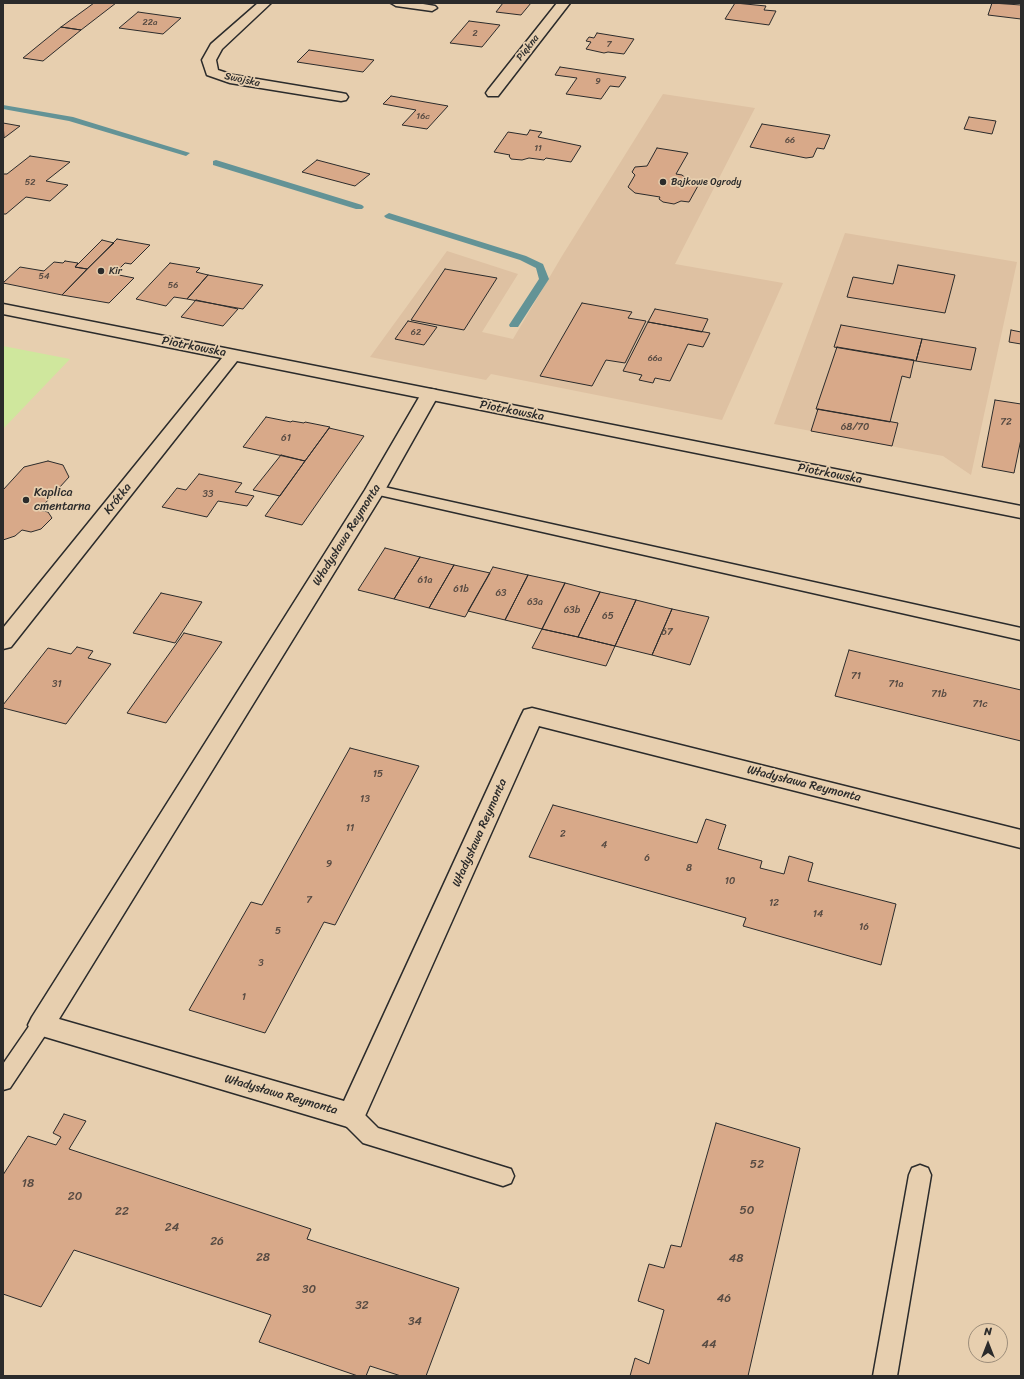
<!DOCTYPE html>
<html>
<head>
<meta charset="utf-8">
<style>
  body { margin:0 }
  #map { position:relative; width:1024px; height:1379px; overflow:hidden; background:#e7cfaf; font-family:Sriracha,sans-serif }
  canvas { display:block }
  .frame { position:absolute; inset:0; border:4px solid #2b2b2b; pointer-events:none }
  .north { position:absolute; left:968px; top:1323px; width:40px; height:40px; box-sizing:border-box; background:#e7cfaf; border:1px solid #9c8d7a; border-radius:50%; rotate:0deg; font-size:11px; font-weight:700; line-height:16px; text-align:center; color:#2b2b2b }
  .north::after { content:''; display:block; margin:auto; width:14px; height:18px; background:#2b2b2b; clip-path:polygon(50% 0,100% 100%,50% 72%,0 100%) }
</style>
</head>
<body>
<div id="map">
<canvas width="1024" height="1379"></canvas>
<div class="frame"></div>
<div class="north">N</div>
</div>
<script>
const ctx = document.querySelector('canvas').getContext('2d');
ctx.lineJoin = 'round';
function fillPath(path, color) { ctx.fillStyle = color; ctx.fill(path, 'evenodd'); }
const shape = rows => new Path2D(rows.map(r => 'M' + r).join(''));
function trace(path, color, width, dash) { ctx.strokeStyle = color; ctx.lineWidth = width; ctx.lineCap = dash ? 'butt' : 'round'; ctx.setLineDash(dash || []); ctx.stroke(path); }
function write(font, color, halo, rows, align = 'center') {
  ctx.font = font + ' Sriracha,sans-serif'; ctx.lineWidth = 3.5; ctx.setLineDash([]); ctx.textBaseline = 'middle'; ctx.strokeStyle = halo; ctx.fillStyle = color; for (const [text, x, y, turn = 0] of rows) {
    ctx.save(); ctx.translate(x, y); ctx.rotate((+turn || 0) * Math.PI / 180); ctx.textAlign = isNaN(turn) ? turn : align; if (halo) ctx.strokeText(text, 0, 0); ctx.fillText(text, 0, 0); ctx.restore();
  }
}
fillPath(shape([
  [663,94,755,108,675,264,783,283,722,420,491,374,486,380,370,357,447,251,518,274,482,332,513,339,562,256],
  [845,233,1017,262,971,475,943,456,774,424]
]), '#dec1a2');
fillPath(shape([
  [3,346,70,359,3,429]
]), '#cfe79d');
fillPath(shape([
  [3,105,73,117,190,153,186,156,69,121,3,109,3,105],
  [216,160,362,205,364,207,362,209,356,209,213,165,213,161,216,160],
  [389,213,526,256,543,264,549,279,518,327,510,327,509,325,539,279,536,268,520,260,386,218,384,216,389,213]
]), '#639396');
const building = shape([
  [94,3,116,3,81,30,61,27,94,3],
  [503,3,531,3,521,15,496,12,503,3],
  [735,3,766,6,764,10,776,11,769,25,725,19,735,3],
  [992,3,1021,5,1021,19,988,15,992,3],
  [138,12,181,18,163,34,119,28,138,12],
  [469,21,500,25,482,47,450,43,469,21],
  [61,27,81,30,43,61,23,58,61,27],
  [597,33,634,39,624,54,608,52,604,53,586,49,591,42,586,41,589,37,594,38,597,33],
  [309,50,374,60,363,72,297,62,309,50],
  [560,67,626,77,619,87,610,86,601,99,566,94,577,78,555,75,560,67],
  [391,96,448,106,427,129,402,125,416,110,383,104,391,96],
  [969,117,996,121,992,134,964,129,969,117],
  [3,123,20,126,4,138,3,123],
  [762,124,830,135,824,149,817,148,813,157,806,158,750,147,762,124],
  [530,130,542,132,538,137,581,146,571,162,546,158,544,160,529,158,522,160,511,159,509,156,510,155,494,152,508,132,527,135,530,130],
  [657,148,688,153,676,174,682,175,687,179,685,182,699,184,689,202,681,201,674,204,663,202,659,199,660,197,635,193,628,187,635,175,632,172,635,167,647,166,657,148],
  [30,156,70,162,46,181,68,185,50,201,26,197,6,214,3,214,3,174,7,174,30,156],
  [317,160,370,174,355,186,302,172,317,160],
  [117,239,150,245,131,264,125,263,114,274,134,278,109,303,62,295,117,239],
  [102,240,114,243,87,269,75,267,102,240],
  [65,261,78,263,75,267,87,269,62,295,3,283,20,267,44,271,54,262,63,263,65,261],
  [170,263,200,268,196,272,208,275,187,299,174,297,166,306,136,299,170,263],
  [898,265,955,275,945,313,847,297,853,277,893,284,898,265],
  [445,269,497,278,464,330,411,320,445,269],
  [208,275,263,285,243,309,187,299,208,275],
  [196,300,238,309,223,326,181,317,196,300],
  [582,303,632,312,628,318,646,321,625,363,606,360,592,386,540,376,582,303],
  [655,309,708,319,702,332,648,322,655,309],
  [408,321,437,327,424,345,395,339,408,321],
  [648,322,710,333,703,347,688,344,670,381,655,378,653,383,639,380,642,375,623,371,648,322],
  [841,325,922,339,916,361,834,347,841,325],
  [1011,330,1021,332,1021,344,1009,342,1011,330],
  [922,339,976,348,971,370,916,361,922,339],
  [837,347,914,360,910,378,902,376,890,422,816,409,837,347],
  [995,400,1021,404,1021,439,1014,473,982,467,995,400],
  [818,409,898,423,892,446,811,431,818,409],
  [266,417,291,422,292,421,304,423,305,422,330,427,305,461,243,447,266,417],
  [329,428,364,436,302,525,265,516,329,428],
  [281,455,305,461,280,496,253,490,281,455],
  [48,461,63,465,69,477,39,510,48,512,52,518,41,529,31,532,22,530,15,536,3,540,3,490,24,467,48,461],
  [199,474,242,483,235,492,254,496,247,506,218,501,207,517,162,507,177,488,186,490,199,474],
  [385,548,420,557,394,599,358,590,385,548],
  [420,557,454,565,429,608,394,599,420,557],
  [454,565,490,573,465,617,429,608,454,565],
  [493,567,528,575,505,620,468,611,493,567],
  [528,575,565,583,542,629,505,620,528,575],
  [565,583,600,592,578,637,542,629,565,583],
  [600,592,636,600,615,646,578,637,600,592],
  [161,593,202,602,175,643,133,633,161,593],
  [636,600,672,609,652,655,615,646,636,600],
  [672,609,709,617,690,665,652,655,672,609],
  [542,629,578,637,615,646,606,666,532,648,542,629],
  [184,633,222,642,166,723,127,713,184,633],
  [77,647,93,651,88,658,111,664,66,724,3,708,3,705,48,648,71,654,77,647],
  [849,650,1021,690,1021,741,835,696,849,650],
  [350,748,419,766,335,925,324,922,265,1033,189,1010,251,902,262,905,350,748],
  [553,805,697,843,706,819,726,825,718,849,762,861,760,868,784,874,789,856,813,863,808,881,896,904,881,965,743,926,746,918,529,857,553,805],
  [64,1114,86,1121,69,1149,311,1229,307,1239,459,1288,426,1376,401,1376,370,1366,366,1376,358,1376,259,1342,271,1315,74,1250,41,1307,3,1294,3,1175,28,1136,56,1145,61,1137,53,1133,64,1114],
  [716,1123,800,1148,748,1376,630,1376,635,1358,649,1364,664,1310,638,1301,649,1264,664,1268,671,1245,681,1247,716,1123]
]);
fillPath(building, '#d8a989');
trace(building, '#2b2b2b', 1);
const lane = shape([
  [391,3,417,3,435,6,437,8,432,11,396,6,391,3],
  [375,485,1021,628,1021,640,370,493,368,490,370,487,375,485],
  [41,1016,48,1019,51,1025,48,1031,10,1088,3,1090,3,1064,34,1019,41,1016],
  [351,1106,359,1109,378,1128,511,1169,514,1176,511,1183,503,1186,363,1143,343,1123,340,1116,343,1109,351,1106],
  [920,1165,928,1168,931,1175,897,1376,873,1376,909,1175,912,1168,920,1165]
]);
const street = shape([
  [258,3,271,3,222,49,216,60,218,70,233,75,341,93,346,94,348,97,346,100,341,101,230,83,207,75,202,60,211,44,258,3],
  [557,3,570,3,498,96,488,96,486,93,488,90,557,3],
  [430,389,436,390,439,394,385,490,59,1019,344,1101,521,716,524,710,532,708,1021,830,1021,848,539,726,361,1125,351,1128,32,1033,28,1025,32,1017,365,490,421,394,424,390,430,389]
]);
const secondary = shape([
  [3,304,1021,506,1021,518,237,361,11,647,3,649,3,628,222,358,3,314,3,304]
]);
trace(lane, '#2b2b2b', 3);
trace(street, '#2b2b2b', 3);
trace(secondary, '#2b2b2b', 3);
fillPath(lane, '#e7cfaf');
fillPath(street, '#e7cfaf');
fillPath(secondary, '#e7cfaf');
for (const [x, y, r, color] of [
  [663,182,4,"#2b2b2b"],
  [101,271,4,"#2b2b2b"],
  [26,500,4,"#2b2b2b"]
]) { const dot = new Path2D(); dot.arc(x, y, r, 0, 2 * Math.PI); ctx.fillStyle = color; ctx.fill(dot); trace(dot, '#e7cfaf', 1.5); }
write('9px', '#564a42', null, [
  ["22a",150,23],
  ["2",475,34],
  ["7",609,45],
  ["9",598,82],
  ["16c",423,117],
  ["66",790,141],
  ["11",538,149],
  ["52",30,183],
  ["54",44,277],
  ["56",173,286],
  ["62",416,333],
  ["66a",655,359]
]);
write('10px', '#2b2b2b', '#e7cfaf', [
  ["Piękna",528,48,-52],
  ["Swojska",242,80,12]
]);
write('10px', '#2b2b2b', '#e7cfaf', [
  ["Bajkowe Ogrody",671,182],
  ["Kir",109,271]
], 'left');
write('10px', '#564a42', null, [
  ["72",1006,422],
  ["68/70",855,427],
  ["61",286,438],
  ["33",208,494],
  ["61a",425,580],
  ["61b",461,589],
  ["63",501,593],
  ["63a",535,602],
  ["63b",572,610],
  ["65",608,616],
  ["67",667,632],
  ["71",856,676],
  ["31",57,684],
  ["71a",896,684],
  ["71b",939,694],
  ["71c",980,704],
  ["15",378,774],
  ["13",365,799],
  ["11",350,828],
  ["2",563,834],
  ["4",604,845],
  ["6",647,858],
  ["9",329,864],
  ["8",689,868],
  ["10",730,881],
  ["7",309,900],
  ["12",774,903],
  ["14",818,914],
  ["16",864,927],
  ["5",278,931],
  ["3",261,963],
  ["1",244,997]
]);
write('12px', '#2b2b2b', '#e7cfaf', [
  ["Piotrkowska",194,347,11],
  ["Piotrkowska",512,411,11],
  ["Piotrkowska",830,474,11],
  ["Krótka",118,499,-51],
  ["Władysława Reymonta",347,535,-58],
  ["Władysława Reymonta",804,784,14],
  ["Władysława Reymonta",480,833,-66],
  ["Władysława Reymonta",281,1095,16]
]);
write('12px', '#2b2b2b', '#e7cfaf', [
  ["Kaplica",34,493],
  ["cmentarna",34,507]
], 'left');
write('12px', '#564a42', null, [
  ["52",757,1165],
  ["18",28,1184],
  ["20",75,1197],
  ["50",747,1211],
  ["22",122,1212],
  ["24",172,1228],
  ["26",217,1242],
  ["28",263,1258],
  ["48",736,1259],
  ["30",309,1290],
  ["46",724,1299],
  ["32",362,1306],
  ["34",415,1322],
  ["44",709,1345]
]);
</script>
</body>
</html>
